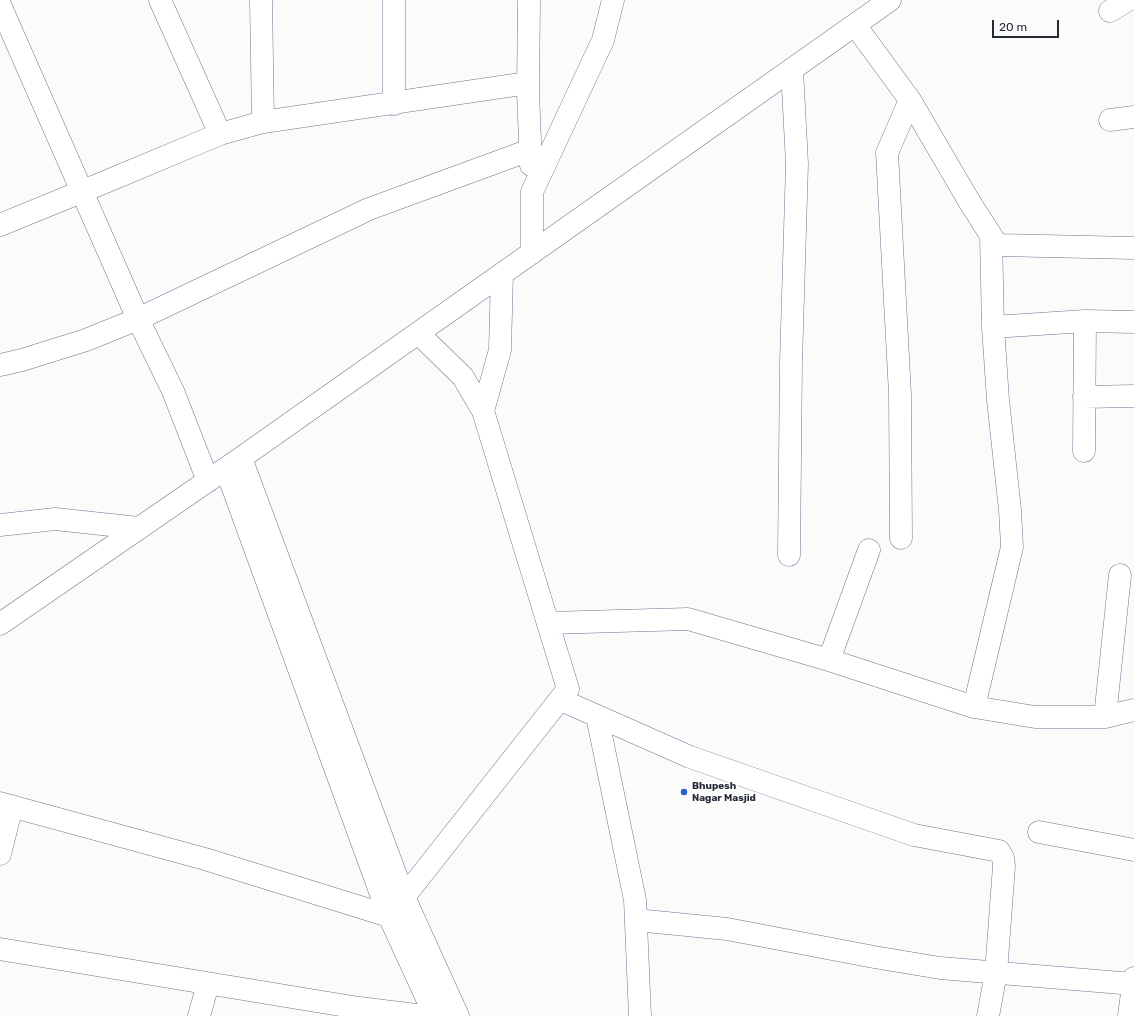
<!DOCTYPE html>
<html>
<head>
<meta charset="utf-8">
<style>
  body { margin:0 }
  #map { position:relative; width:1134px; height:1016px; overflow:hidden; background:#fbfbfb; font-family:Rubik,sans-serif }
  canvas { display:block }
  .scale { position:absolute; left:992px; top:20px; width:67px; height:18px; box-sizing:border-box; border:2px solid #242a36; border-top:0; padding-left:5px; font-size:12px; line-height:14px; white-space:nowrap; color:#242a36; -webkit-text-stroke:3px #fff; paint-order:stroke }
</style>
</head>
<body>
<div id="map">
<canvas width="1134" height="1016"></canvas>
<div class="scale">20 m</div>
</div>
<script>
const ctx = document.querySelector('canvas').getContext('2d');
ctx.lineJoin = 'round';
const shape = rows => new Path2D(rows.map(r => 'M' + r).join(''));
function trace(path, color, width, dash) { ctx.strokeStyle = color; ctx.lineWidth = width; ctx.lineCap = dash ? 'butt' : 'round'; ctx.setLineDash(dash || []); ctx.stroke(path); }
function write(font, color, halo, rows, align = 'center') {
  ctx.font = font + ' Rubik,sans-serif'; ctx.lineWidth = 4; ctx.setLineDash([]); ctx.textBaseline = 'middle'; ctx.strokeStyle = halo; ctx.fillStyle = color; for (const [text, x, y, turn = 0] of rows) {
    ctx.save(); ctx.translate(x, y); ctx.rotate((+turn || 0) * Math.PI / 180); ctx.textAlign = isNaN(turn) ? turn : align; if (halo) ctx.strokeText(text, 0, 0); ctx.fillText(text, 0, 0); ctx.restore();
  }
}
const minor = shape([
  [160,0,220,134,263,122,528,83],
  [261,0,263,122],
  [394,0,394,104],
  [529,0,528,92,531,165],
  [0,5,138,319,86,340,22,360,0,365],
  [1110,11,1128,0],
  [855,25,910,100,969,201,997,245,1134,248],
  [1110,120,1134,117],
  [0,225,110,180,220,134],
  [991,236,993,327,1085,321,1134,322],
  [532,253,532,192,603,40,613,0],
  [418,333,463,377,483,411],
  [1084,397,1134,396],
  [1084,451,1085,321],
  [241,458,404,897,458,1016],
  [226,469,389,916,435,1016],
  [208,481,173,391,138,319,369,209,530,150],
  [0,525,55,519,139,528],
  [901,538,900,394,887,153,910,100],
  [789,555,791,362,797,164,792,69],
  [548,623,688,619,829,660,974,707,1035,717,1105,717,1134,710],
  [0,624,241,458,890,0],
  [829,660,869,550],
  [561,700,690,757,914,835,999,851,1003,858,1004,866,996,973,988,1016],
  [974,707,1012,547,1010,510,998,400,993,327],
  [597,716,635,900,640,1016],
  [1105,717,1120,575],
  [0,803,205,859,389,916,568,689,483,411,500,350,502,274],
  [1039,832,1134,850],
  [0,854,12,806],
  [636,920,727,929,874,957,940,968,1134,984],
  [0,949,359,1008,424,1016],
  [199,1016,208,984],
  [1129,1016,1134,978]
]);
trace(minor, '#677792', 23);
trace(minor, '#fff', 22);
for (const [x, y, r, color] of [
  [684,792,4,"#2662ce"]
]) { const dot = new Path2D(); dot.arc(x, y, r, 0, 2 * Math.PI); ctx.fillStyle = color; ctx.fill(dot); trace(dot, '#fff', 1.5); }
write('bold 10px', '#242a36', '#fff', [
  ["Bhupesh",692,786],
  ["Nagar Masjid",692,798]
], 'left');
</script>
</body>
</html>
